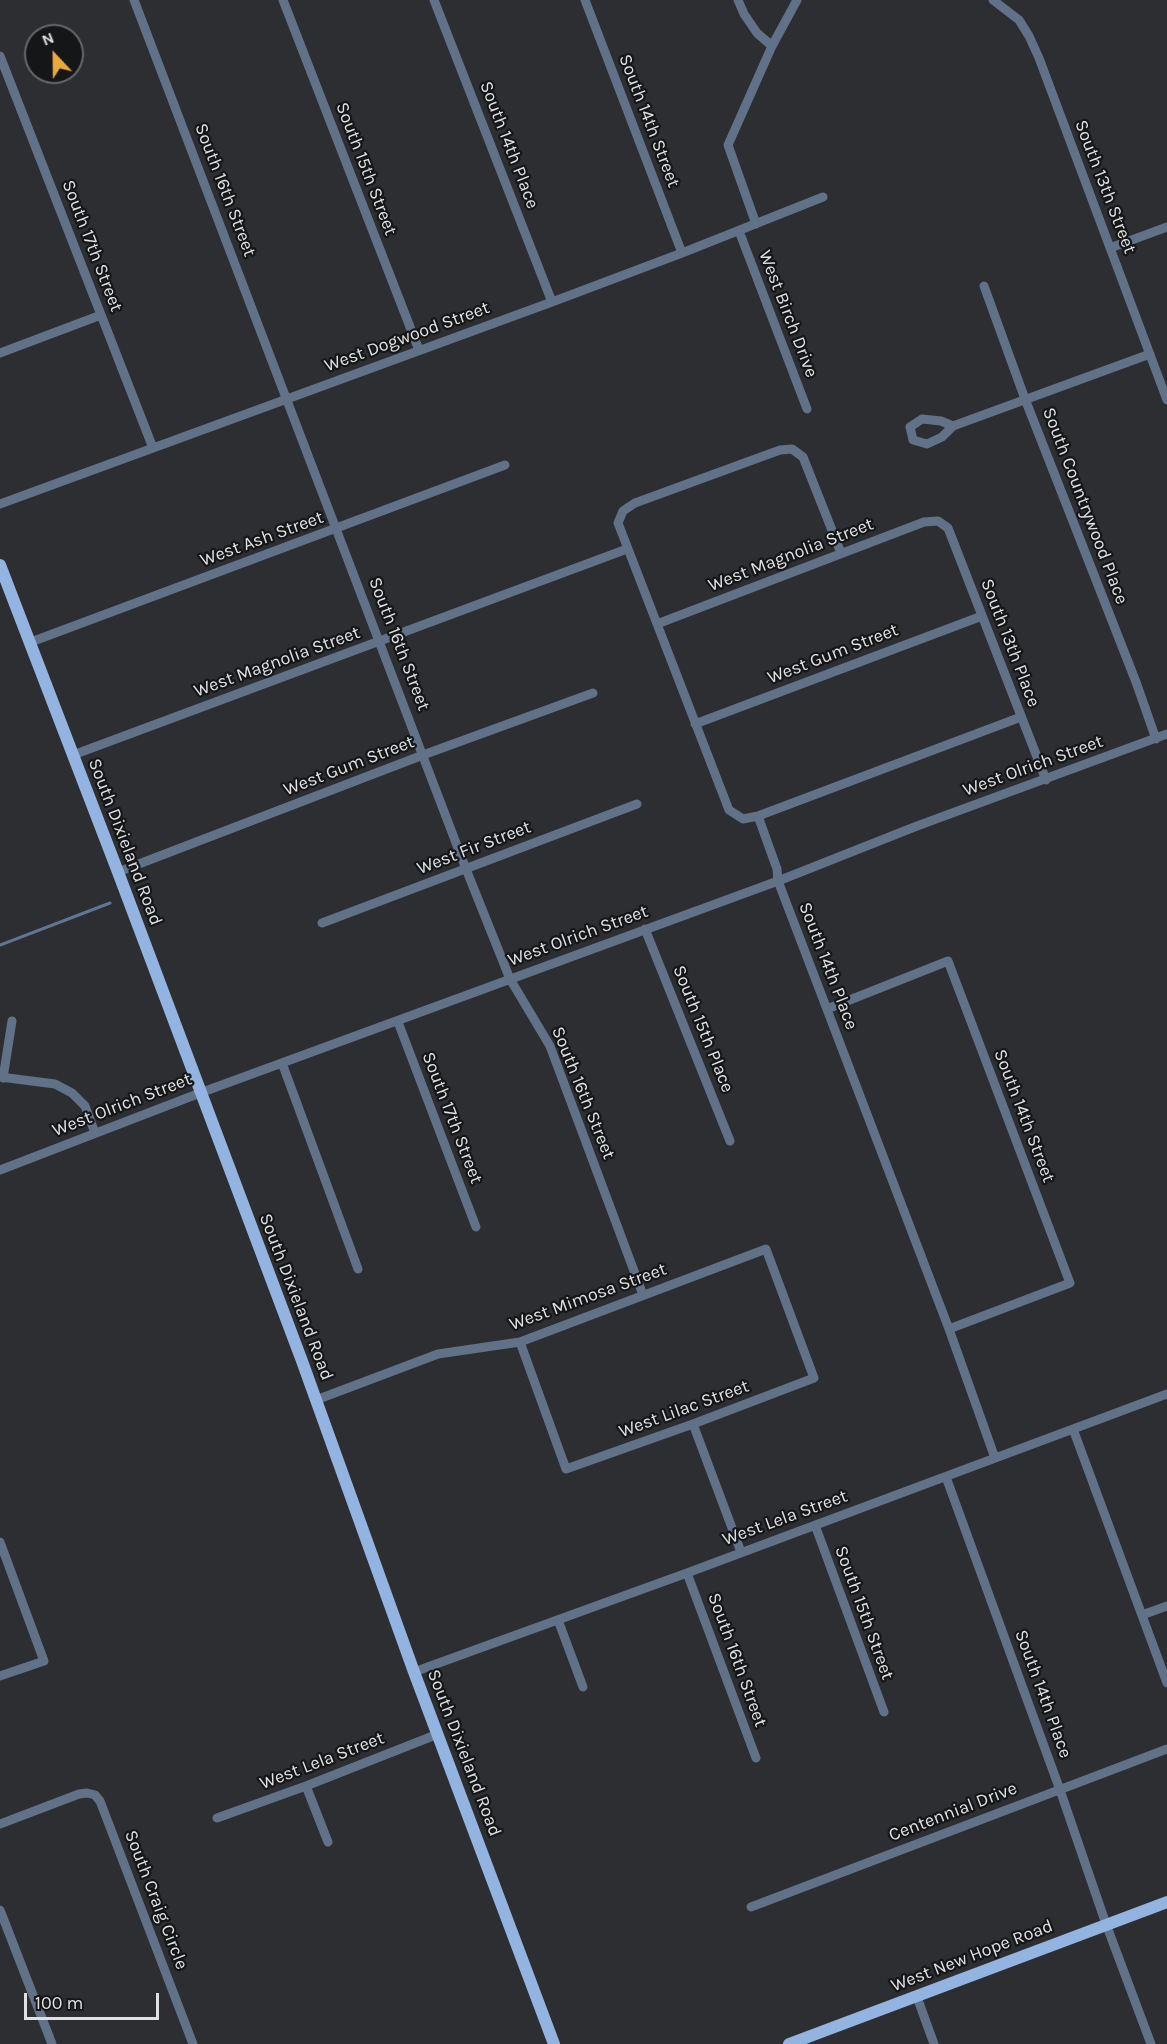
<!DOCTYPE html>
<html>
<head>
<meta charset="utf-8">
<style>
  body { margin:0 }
  #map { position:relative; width:1167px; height:2044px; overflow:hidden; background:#2c2e31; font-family:Karla,sans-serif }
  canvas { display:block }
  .north { position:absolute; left:24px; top:24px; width:60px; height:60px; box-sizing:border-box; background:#151618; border:2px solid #666769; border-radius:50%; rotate:338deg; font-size:16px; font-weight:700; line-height:24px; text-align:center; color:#dfe1e3 }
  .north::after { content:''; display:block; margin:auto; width:21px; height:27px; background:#eba93a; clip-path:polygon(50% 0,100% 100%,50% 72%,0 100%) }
  .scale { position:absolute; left:24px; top:1993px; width:135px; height:27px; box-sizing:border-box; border:3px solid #dfe1e3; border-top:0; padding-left:8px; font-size:18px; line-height:21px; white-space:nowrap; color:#dfe1e3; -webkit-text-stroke:4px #151618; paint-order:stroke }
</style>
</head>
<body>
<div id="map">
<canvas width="1167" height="2044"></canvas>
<div class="north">N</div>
<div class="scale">100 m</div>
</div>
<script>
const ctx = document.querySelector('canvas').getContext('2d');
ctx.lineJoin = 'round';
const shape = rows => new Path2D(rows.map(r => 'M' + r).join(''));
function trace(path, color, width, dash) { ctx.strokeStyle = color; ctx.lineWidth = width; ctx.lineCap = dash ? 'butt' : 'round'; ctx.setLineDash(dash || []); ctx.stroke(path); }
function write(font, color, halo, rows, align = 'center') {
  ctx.font = font + ' Karla,sans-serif'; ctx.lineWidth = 4.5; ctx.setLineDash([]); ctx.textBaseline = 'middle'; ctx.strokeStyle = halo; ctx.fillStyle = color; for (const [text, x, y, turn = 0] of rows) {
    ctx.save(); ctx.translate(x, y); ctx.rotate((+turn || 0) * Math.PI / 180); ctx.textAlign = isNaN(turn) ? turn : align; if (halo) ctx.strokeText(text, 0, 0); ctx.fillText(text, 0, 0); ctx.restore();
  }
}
trace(shape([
  [0,945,110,903]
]), '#5e7696', 3);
trace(shape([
  [134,0,466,869,510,979,550,1046,643,1295],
  [283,0,419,350],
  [434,0,552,302],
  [585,0,682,253],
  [738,0,744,14,757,33,772,46],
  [993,0,1019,20,1029,36,1039,58,1167,400],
  [0,56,153,448],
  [756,224,728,145,772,46,797,0],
  [739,231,807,409],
  [1110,248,1167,227],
  [984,286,1025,399,1136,682,1156,739],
  [0,353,101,315],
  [953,426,941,421,922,419,910,427,913,440,927,444,942,437,953,426,1150,354],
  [0,504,552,302,682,253,823,197],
  [841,553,803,457,792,449,780,450,635,503,623,511,618,523,729,810,743,819,758,816,777,869,778,881,949,1329,995,1458],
  [657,624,924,522,938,521,948,528,1046,780],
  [31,642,505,465],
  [695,724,982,616],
  [73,755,627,549],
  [758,816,1021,717],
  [118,872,423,755,593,693],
  [322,923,637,804],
  [645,929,730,1141],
  [827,1009,948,961,1070,1283,949,1329],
  [398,1022,476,1227],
  [282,1063,358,1269],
  [0,1077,55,1084,72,1093,85,1106,95,1133],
  [3,1078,12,1021],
  [0,1170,200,1093,778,881,917,826,1167,734],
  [316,1400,438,1354,520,1342,766,1249,814,1378,693,1424,566,1469,520,1342],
  [693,1424,741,1552],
  [1073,1429,1167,1683],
  [946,1477,1060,1790,1106,1924,1151,2044],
  [815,1525,884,1712],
  [0,1542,44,1661,0,1676],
  [687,1573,756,1758],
  [1142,1615,1167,1606],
  [558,1620,583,1687],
  [414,1672,687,1573,1167,1394],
  [306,1786,328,1842],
  [217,1818,306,1786,438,1734],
  [0,1824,79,1794,87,1793,95,1795,100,1801,193,2044],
  [751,1907,1167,1749],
  [0,1910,52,2044],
  [917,1997,934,2044]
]), '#617187', 9);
trace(shape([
  [0,565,118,872,302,1361,414,1672,554,2044],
  [789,2044,1167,1902]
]), '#93b4e0', 12);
write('18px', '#dfe1e3', '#151618', [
  ["South 14th Street",649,121,69],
  ["South 14th Place",509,145,69],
  ["South 15th Street",366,169,69],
  ["South 13th Street",1105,187,69],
  ["South 16th Street",225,190,69],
  ["South 17th Street",92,246,69],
  ["West Birch Drive",788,314,69],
  ["West Dogwood Street",407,337,-20],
  ["South Countrywood Place",1085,506,69],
  ["West Ash Street",262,539,-20],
  ["West Magnolia Street",791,555,-21],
  ["South 13th Place",1010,643,69],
  ["South 16th Street",399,644,69],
  ["West Gum Street",833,654,-21],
  ["West Magnolia Street",277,662,-20],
  ["West Gum Street",349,766,-21],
  ["West Olrich Street",1033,766,-20],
  ["South Dixieland Road",125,842,69],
  ["West Fir Street",474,848,-21],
  ["West Olrich Street",578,936,-20],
  ["South 14th Place",828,966,69],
  ["South 15th Place",703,1029,68],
  ["South 16th Street",583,1093,68],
  ["West Olrich Street",122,1105,-21],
  ["South 14th Street",1024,1116,69],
  ["South 17th Street",452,1118,69],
  ["South Dixieland Road",296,1297,69],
  ["West Mimosa Street",588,1297,-20],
  ["West Lilac Street",684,1409,-20],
  ["West Lela Street",785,1518,-20],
  ["South 15th Street",864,1613,70],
  ["South 16th Street",737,1660,70],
  ["South 14th Place",1043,1694,70],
  ["South Dixieland Road",464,1753,69],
  ["West Lela Street",322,1761,-21],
  ["Centennial Drive",953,1812,-21],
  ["South Craig Circle",156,1900,69],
  ["West New Hope Road",972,1956,-21]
]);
</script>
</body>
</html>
